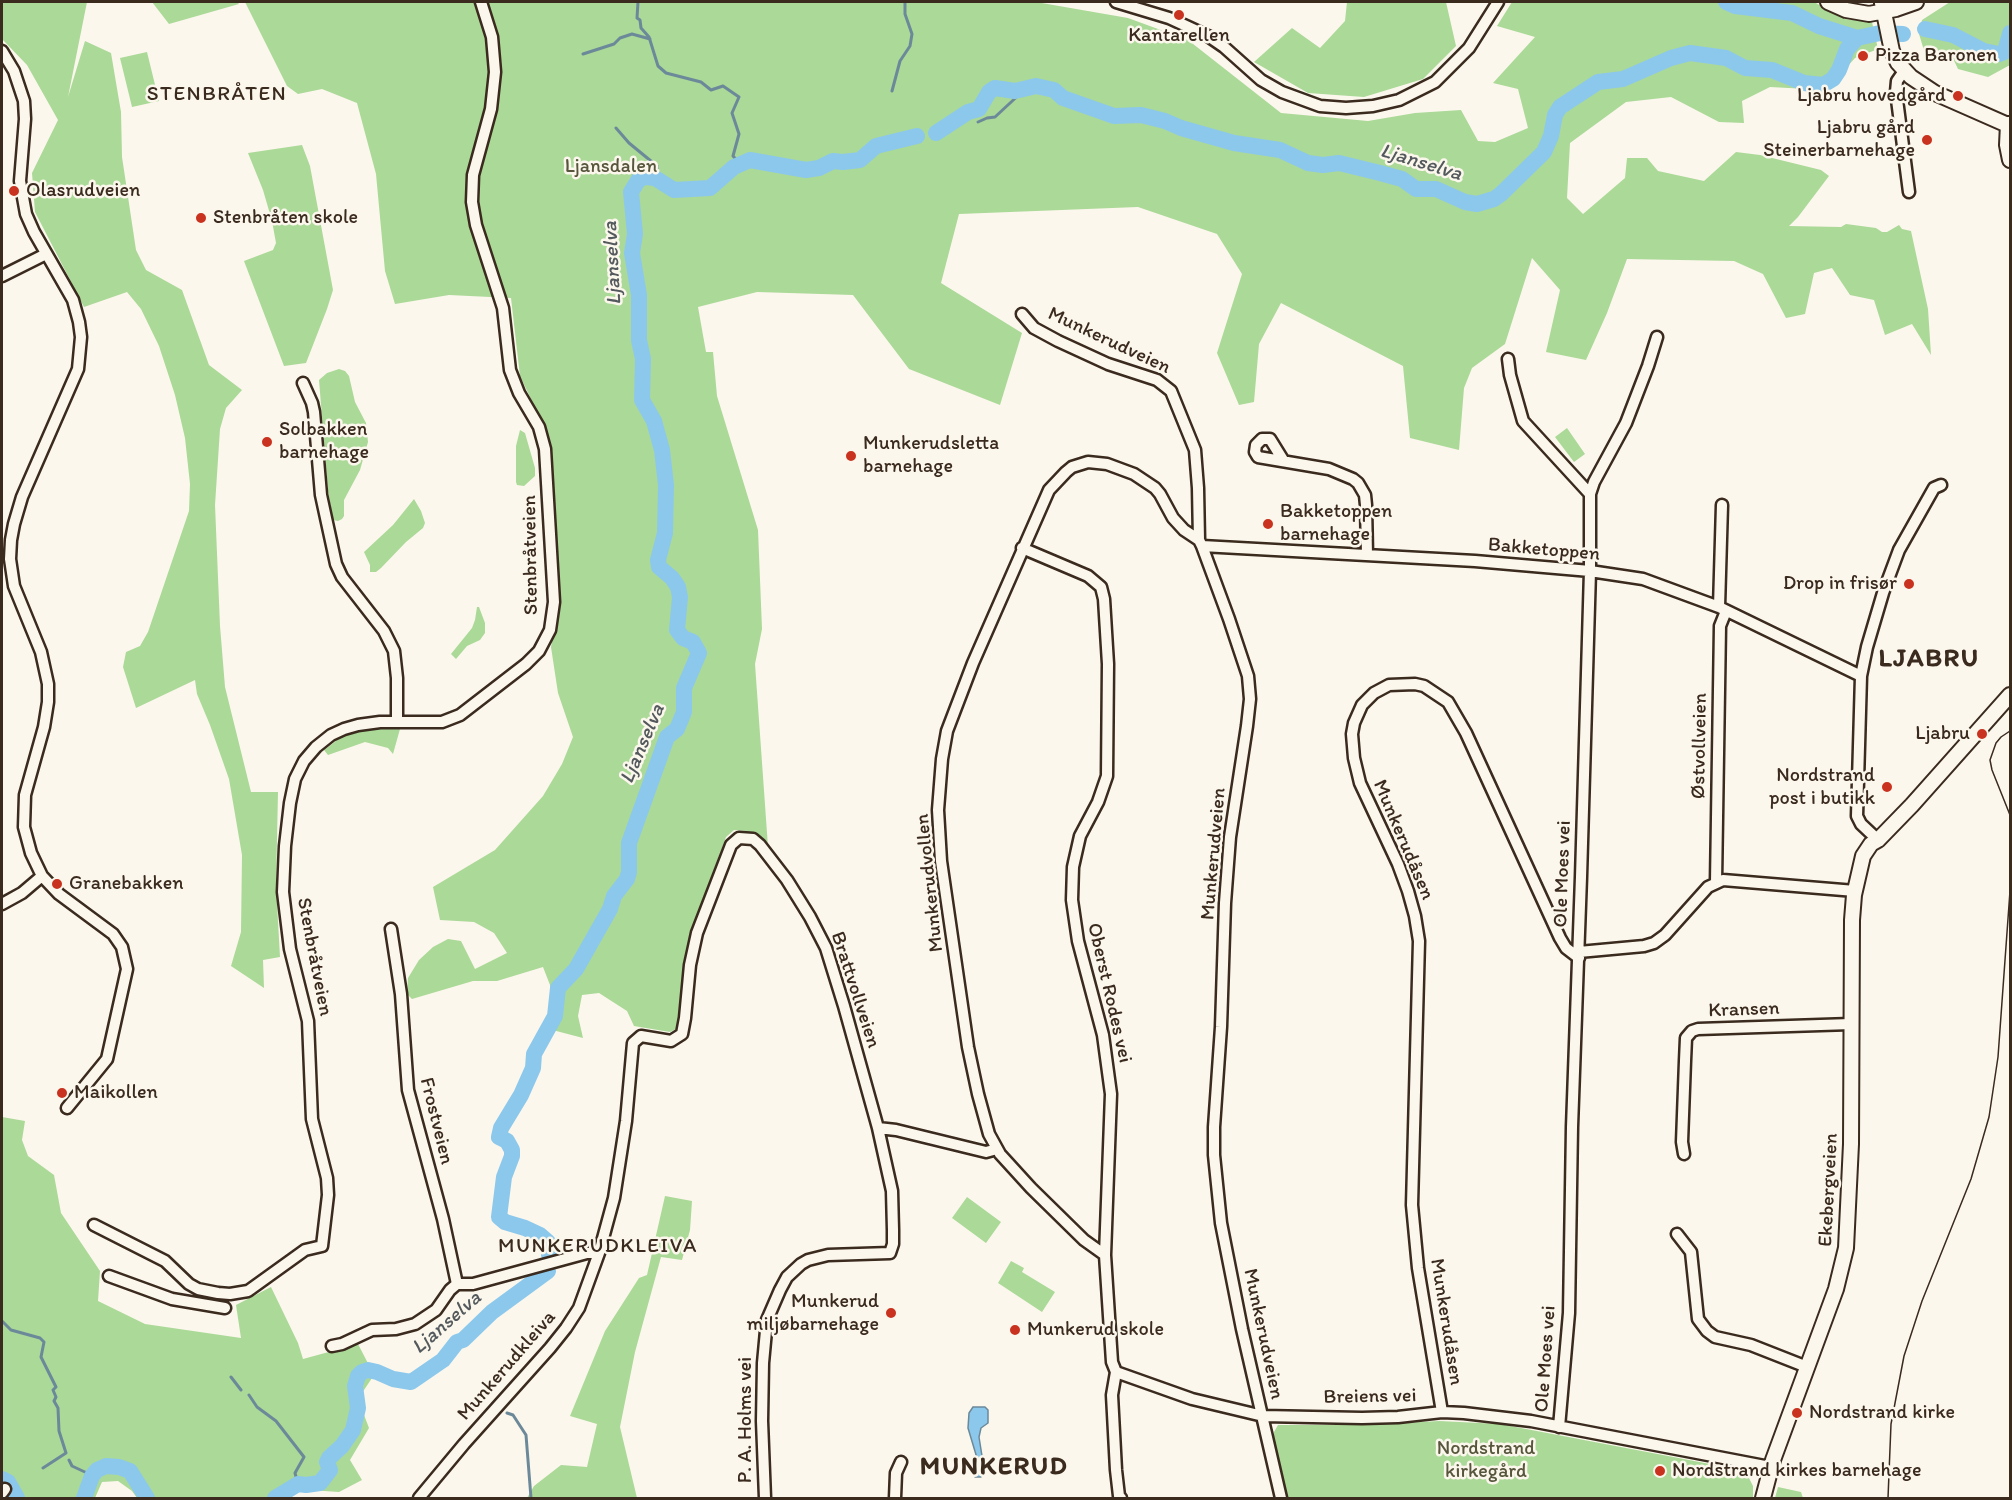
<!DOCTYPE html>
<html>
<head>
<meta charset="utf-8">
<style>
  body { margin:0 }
  #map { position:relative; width:2012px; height:1500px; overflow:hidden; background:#fbf7ec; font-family:Itim,sans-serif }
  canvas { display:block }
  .frame { position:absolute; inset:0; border:3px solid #3b2a1e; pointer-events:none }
</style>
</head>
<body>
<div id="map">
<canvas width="2012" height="1500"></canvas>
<div class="frame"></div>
</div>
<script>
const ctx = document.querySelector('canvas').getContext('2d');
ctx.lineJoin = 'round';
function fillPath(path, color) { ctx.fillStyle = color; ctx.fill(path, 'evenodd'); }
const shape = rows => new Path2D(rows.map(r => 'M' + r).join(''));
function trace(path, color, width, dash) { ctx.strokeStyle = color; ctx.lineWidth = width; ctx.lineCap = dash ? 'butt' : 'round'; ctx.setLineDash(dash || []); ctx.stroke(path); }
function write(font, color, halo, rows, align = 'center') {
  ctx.font = font + ' Itim,sans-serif'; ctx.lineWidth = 5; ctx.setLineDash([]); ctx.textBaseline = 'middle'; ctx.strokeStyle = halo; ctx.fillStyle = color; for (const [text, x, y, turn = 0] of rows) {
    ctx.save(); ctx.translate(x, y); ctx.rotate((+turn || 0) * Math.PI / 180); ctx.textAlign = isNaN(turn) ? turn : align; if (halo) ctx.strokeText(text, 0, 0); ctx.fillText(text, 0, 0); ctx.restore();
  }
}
fillPath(shape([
  [2,2,87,2,68,97,85,41,111,53,121,112,122,157,136,250,146,270,182,290,209,365,242,390,226,408,220,429,215,505,220,626,225,687,251,792,278,792,276,886,280,957,263,960,264,988,231,966,241,932,242,855,229,779,210,725,197,694,195,680,136,708,123,667,126,652,140,646,148,632,189,511,190,484,185,438,175,395,159,346,141,309,127,292,84,307,35,212,32,173,58,120,27,65,2,39],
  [152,2,237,2,239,4,169,24],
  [245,2,1036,2,1128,18,1188,40,1281,113,1368,121,1415,113,1461,110,1478,141,1495,142,1528,128,1518,89,1493,83,1535,37,1497,26,1512,2,1814,2,1845,19,1872,22,1878,49,1855,58,1826,90,1770,87,1742,101,1744,123,1719,122,1671,97,1626,102,1570,143,1567,198,1583,214,1625,178,1627,158,1647,158,1658,171,1704,181,1736,152,1760,155,1821,170,1829,176,1798,217,1789,226,1841,227,1846,224,1876,228,1882,232,1887,232,1899,225,1902,229,1911,231,1928,309,1931,355,1912,324,1885,335,1874,300,1850,295,1832,268,1814,273,1805,314,1786,318,1763,274,1734,261,1627,259,1607,313,1586,360,1546,352,1560,290,1532,258,1505,344,1472,368,1464,388,1459,450,1410,438,1403,366,1281,303,1259,344,1254,402,1239,405,1217,353,1242,274,1217,234,1138,207,959,214,941,283,1022,333,1000,405,909,369,853,295,757,292,698,307,706,352,713,352,717,396,758,530,762,629,755,664,768,847,747,831,734,830,726,837,696,918,684,966,681,1014,678,1028,670,1032,634,1026,627,1011,599,993,582,995,578,1016,583,1038,541,1027,548,1015,550,1002,550,985,543,967,497,981,473,981,412,999,407,994,408,978,419,960,433,947,448,939,461,941,475,969,507,953,494,933,474,922,440,920,433,887,495,850,543,796,562,764,573,737,558,693,551,647,558,605,554,491,549,437,520,376,511,298,449,295,395,304,385,271,376,174,357,103,322,89,298,94,287,86],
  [1347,2,1446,2,1456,46,1423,79,1364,97,1308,93,1254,62,1292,28,1320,48,1345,21],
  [1950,2,2010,2,2010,65,1988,77,1958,69,1949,50,1926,57,1919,34,1922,20],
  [147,52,159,101,132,107,120,58],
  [302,145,310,166,333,290,327,309,306,363,284,366,244,261,273,250,276,243,272,221,263,190,248,153],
  [339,369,345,371,349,376,355,402,366,423,368,442,360,470,344,500,344,516,342,519,338,521,333,520,328,491,319,380,327,373],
  [1567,428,1585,454,1574,462,1555,437],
  [520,430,525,433,535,468,535,476,524,486,517,485,516,482,516,446],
  [414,499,421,511,425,523,423,528,406,542,381,568,376,572,370,572,370,565,364,552,393,525],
  [477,607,479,607,485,623,485,633,480,640,467,646,456,659,451,654,472,628,475,620],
  [377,729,400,729,393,754,388,748,365,742,328,755,324,750,340,738,355,732],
  [2,1117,25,1121,22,1140,28,1156,54,1175,61,1213,100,1271,98,1301,145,1324,241,1338,236,1305,271,1287,298,1343,303,1359,358,1344,374,1375,362,1393,361,1407,369,1428,350,1460,362,1480,339,1492,295,1489,281,1498,137,1498,132,1491,118,1481,102,1482,95,1498,21,1498,2,1486],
  [665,1196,692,1201,690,1230,682,1260,661,1257,635,1352,620,1427,637,1498,527,1498,534,1486,561,1465,587,1467,597,1424,570,1416,605,1331,639,1278,647,1275],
  [967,1197,1001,1222,986,1243,952,1218],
  [1011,1261,1024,1268,1022,1272,1055,1292,1042,1312,998,1283],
  [1439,1421,1500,1424,1731,1468,1741,1471,1748,1476,1753,1486,1753,1498,1286,1498,1273,1438,1274,1432,1278,1425,1369,1425],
  [1778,1487,1801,1492,1803,1498,1775,1498]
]), '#abd998');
const water = shape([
  [973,1407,985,1407,988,1410,988,1423,981,1428,979,1437,982,1456,981,1477,975,1477,973,1472,977,1458,968,1428,969,1413,973,1407]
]);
fillPath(water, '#8cc8ec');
trace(water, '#6c899a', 1.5);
trace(shape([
  [638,2,637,18,640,20,641,28,649,37,658,66,666,73,701,82,711,90,723,86,739,97,732,113,739,134,733,156,740,164],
  [583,54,614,44,620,38,632,34,650,39],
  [892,91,900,61,910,46,912,34,905,14,905,2],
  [978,122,987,118,995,117,1023,91],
  [616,128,629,143,657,166,658,180],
  [2,1321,11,1330,40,1338,44,1342,41,1357,56,1387,53,1390,56,1397,54,1401,58,1408,59,1431,66,1453,43,1468],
  [231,1377,241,1390],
  [249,1395,257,1407,276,1421,304,1457,295,1473,298,1484],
  [507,1413,513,1415,526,1435,531,1498],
  [69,1460,72,1466,87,1473,91,1478]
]), '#6c899a', 3);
trace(shape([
  [1726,2,1735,6,1792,13,1819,26,1857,38],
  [1925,29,1953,35,1984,51,1999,54,2004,52,2006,48,2010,33],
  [936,133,968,112,979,109,989,92,995,88,1015,91,1036,86,1054,90,1063,98,1114,116,1141,115,1165,121,1181,128,1234,143,1280,150,1308,163,1323,165,1339,163,1380,173,1402,179,1416,189,1436,189,1465,202,1477,204,1494,199,1501,194,1544,152,1551,136,1555,115,1560,107,1598,82,1623,79,1671,58,1690,53,1726,58,1745,68,1772,70,1804,83,1823,85,1833,79,1839,70,1847,49,1857,38,1880,33,1903,34],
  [549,1255,548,1242,540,1235,525,1228,505,1222,499,1217,504,1177,512,1156,512,1150,507,1141,499,1137,501,1128,521,1095,533,1068,534,1054,555,1016,558,988,576,969,610,909,614,896,627,879,629,872,629,843,667,737,677,729,684,712,684,688,699,653,693,642,683,638,677,630,680,597,678,587,672,578,659,567,658,560,665,533,666,485,662,450,654,421,642,400,643,359,639,340,639,295,632,253,635,234,631,192,639,179,646,177,655,178,674,190,710,188,734,167,750,160,806,170,819,168,833,161,843,162,860,160,876,146,917,136],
  [2,1479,8,1482,17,1498],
  [84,1498,92,1476,97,1470,106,1466,119,1467,130,1471,147,1498],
  [275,1498,298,1484,306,1485,320,1483,330,1470,327,1462,329,1458,342,1446,353,1430,358,1408,355,1386,358,1376,362,1372,368,1370,377,1372,393,1379,411,1382,443,1360,457,1342,463,1340,492,1312,548,1271]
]), '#8cc8ec', 16);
const minor = shape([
  [1116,2,1169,18,1208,36,1224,47,1261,80,1282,92,1320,106,1346,108,1373,106,1399,100,1435,82,1469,48,1498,2],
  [2,51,14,71,24,101,25,119,20,181,26,214,34,232,73,300,79,322,81,337,78,369,22,497,14,524,11,540,10,559,14,586,41,652,48,684,48,702,44,727,25,795,24,827,31,853,42,876,59,894,113,934,122,947,127,969,107,1059,67,1108],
  [1904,71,1897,81,1896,92,1909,192],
  [2,276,46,254],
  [1022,314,1034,328,1058,341,1108,364,1157,380,1171,391,1195,450,1198,488,1199,540,1202,546,1229,619,1248,676,1250,699,1247,726,1230,837,1225,903,1221,1027,1214,1127,1214,1155,1221,1223,1242,1329,1281,1498],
  [1508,359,1510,375,1523,421,1590,494],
  [303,383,312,403,314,412,321,495,336,564,342,577,384,631,394,651,397,678,397,722],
  [1283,460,1270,439,1262,439,1256,445,1255,452,1258,457,1329,469,1353,479,1358,483,1365,495,1366,505,1367,555],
  [1202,546,1475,561,1590,571,1643,579,1719,607,1861,676],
  [1022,548,1088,576,1101,587,1104,599,1108,664,1107,776,1098,802,1080,836,1073,867,1072,900,1078,941,1103,1035,1111,1094,1105,1255,1112,1362,1116,1372,1112,1395,1116,1470,1119,1496,1121,1498],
  [1719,607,1722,505],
  [1878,840,1861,824,1857,816,1861,676,1867,647,1883,593,1899,550,1934,488,1941,485],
  [1716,882,1720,626,1726,611],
  [2,904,22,893,42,876],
  [391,929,401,994,408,1090,443,1219,457,1284],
  [1579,952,1644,946,1654,943,1665,935,1708,887,1723,880,1855,891],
  [878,1128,896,1130,986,1152,997,1149],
  [1684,1154,1682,1142,1685,1061,1686,1038,1692,1031,1698,1029,1851,1024],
  [94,1225,165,1261,189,1284,198,1289,218,1293,230,1294,248,1291,305,1250,322,1246,328,1195,327,1178,312,1119,308,1021,290,949,283,892,285,846,290,803,295,779,304,761,316,747,331,735,344,729,358,725,380,722,442,722,460,715,526,664,539,651,550,630,554,602,545,449,539,427,519,393,510,370,503,308,476,225,472,202,473,175,491,109,495,72,492,37,481,2],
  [1677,1234,1691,1252,1698,1319,1707,1331,1715,1337,1751,1345,1807,1367],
  [1105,1255,1084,1240,1031,1188,1000,1154,989,1134,978,1094,968,1047,941,861,938,810,942,759,947,731,973,663,1049,490,1066,472,1072,467,1088,462,1107,464,1134,474,1155,488,1160,494,1173,518,1184,530,1199,540],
  [109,1276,172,1299,225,1308],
  [332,1346,342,1344,372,1330,396,1329,415,1324,436,1310,450,1290,457,1284,473,1284,587,1253,599,1253],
  [1116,1372,1192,1399,1263,1416,1362,1418,1398,1417,1442,1412,1464,1413,1531,1421,1770,1467],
  [1442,1412,1418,1268,1412,1205,1419,941,1415,916,1408,891,1398,864,1360,783,1354,758,1352,734,1354,723,1362,705,1374,693,1389,685,1415,684,1424,686,1448,702,1466,733,1560,938,1566,948,1579,958],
  [1559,1427,1569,1313,1572,1127,1581,877,1590,571,1590,494,1594,482,1626,423,1648,366,1657,337],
  [2,1493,5,1489],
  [419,1498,464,1444,550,1348,566,1328,579,1308,599,1253,614,1198,626,1121,633,1043,641,1036,671,1041,682,1034,685,1018,690,965,697,933,731,845,739,838,753,839,760,845,787,880,810,917,826,948,844,1006,878,1128,892,1191,893,1230,893,1244,890,1253,828,1255,808,1260,801,1264,787,1277,780,1290,767,1320,763,1363,762,1421,765,1498],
  [895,1498,896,1473,901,1462]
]);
const major = shape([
  [1828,2,1846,10,1869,14,1896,9,1916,2],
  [1882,3,1892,51,1898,63,1911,77,1935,93,2010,126],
  [2008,124,2007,145,2010,160],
  [1763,1498,1773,1460,1836,1289,1846,1248,1851,1144,1852,920,1854,895,1863,856,1871,844,1878,840,1912,805,2010,695]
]);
trace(minor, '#3b2a1e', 15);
trace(major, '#3b2a1e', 18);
trace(minor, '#fbf7ec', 10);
trace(major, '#fbf7ec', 14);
trace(shape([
  [2010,731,2001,737,1996,743,1990,760,1992,770,2010,815],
  [1888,1498,1891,1424,1904,1356,1922,1301,1971,1179,1989,1117,1998,1057,2010,891]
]), '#3b2a1e', 1.5);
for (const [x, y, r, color] of [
  [1179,15,6,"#c8321e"],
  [1863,56,6,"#c8321e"],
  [1958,96,6,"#c8321e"],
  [1927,140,6,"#c8321e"],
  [14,191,6,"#c8321e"],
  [201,218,6,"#c8321e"],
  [267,442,6,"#c8321e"],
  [851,456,6,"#c8321e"],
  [1268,524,6,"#c8321e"],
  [1909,584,6,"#c8321e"],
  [1982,734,6,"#c8321e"],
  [1887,787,6,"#c8321e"],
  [57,884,6,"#c8321e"],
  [62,1093,6,"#c8321e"],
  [891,1313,6,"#c8321e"],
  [1015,1330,6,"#c8321e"],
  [1797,1413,6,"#c8321e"],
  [1660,1471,6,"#c8321e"]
]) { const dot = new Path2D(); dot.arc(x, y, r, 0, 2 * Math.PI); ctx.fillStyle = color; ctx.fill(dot); trace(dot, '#fbf7ec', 2); }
write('20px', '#3b2a1e', '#fbf7ec', [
  ["Kantarellen",1179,36,"center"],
  ["Pizza Baronen",1875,56],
  ["Ljabru hovedgård",1946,96,"right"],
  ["Ljabru gård",1915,128,"right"],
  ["Steinerbarnehage",1915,151,"right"],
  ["Olasrudveien",26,191],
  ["Stenbråten skole",213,218],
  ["Solbakken",279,430],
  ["barnehage",279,453],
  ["Munkerudsletta",863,444],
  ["barnehage",863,467],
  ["Bakketoppen",1280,512],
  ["barnehage",1280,535],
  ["Drop in frisør",1897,584,"right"],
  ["Ljabru",1970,734,"right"],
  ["Nordstrand",1875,776,"right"],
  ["post i butikk",1875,799,"right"],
  ["Granebakken",69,884],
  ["Maikollen",74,1093],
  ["Munkerud",879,1302,"right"],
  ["miljøbarnehage",879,1325,"right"],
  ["Munkerud skole",1027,1330],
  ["Nordstrand kirke",1809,1413],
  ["Nordstrand kirkes barnehage",1672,1471]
], 'left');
write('20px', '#57563c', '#fbf7ec', [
  ["Ljansdalen",611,167],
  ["Nordstrand",1486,1449],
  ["kirkegård",1486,1472]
]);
write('20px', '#3b2a1e', '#fbf7ec', [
  ["Munkerudveien",1109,341,25],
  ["Bakketoppen",1544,550,5],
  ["Stenbråtveien",531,555,-91],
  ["Østvollveien",1700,746,-89],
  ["Munkerudåsen",1403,840,67],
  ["Munkerudveien",1214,854,-85],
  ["Ole Moes vei",1563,874,-88],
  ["Munkerudvollen",930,883,-96],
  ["Stenbråtveien",314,957,79],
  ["Brattvollveien",855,990,72],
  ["Oberst Rodes vei",1109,993,77],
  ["Kransen",1744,1010,-2],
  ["Frostveien",436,1121,76],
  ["Ekebergveien",1829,1190,-87],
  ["Munkerudåsen",1446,1322,81],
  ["Munkerudveien",1263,1334,78],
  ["Ole Moes vei",1546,1359,-86],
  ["Munkerudkleiva",507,1366,-49],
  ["Breiens vei",1370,1397,-1],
  ["P. A. Holms vei",746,1420,-90]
]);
ctx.letterSpacing = '1.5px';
write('21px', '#3b2a1e', '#fbf7ec', [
  ["STENBRÅTEN",217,95],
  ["MUNKERUDKLEIVA",598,1247]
]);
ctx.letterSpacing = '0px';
write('italic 21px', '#53595c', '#fbf7ec', [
  ["Ljanselva",1421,163,17],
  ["Ljanselva",613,263,-93],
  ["Ljanselva",643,744,-67],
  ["Ljanselva",447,1323,-41]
]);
ctx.letterSpacing = '1.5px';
write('bold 26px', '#3b2a1e', '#fbf7ec', [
  ["LJABRU",1929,659],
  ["MUNKERUD",994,1467]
]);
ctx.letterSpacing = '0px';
</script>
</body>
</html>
